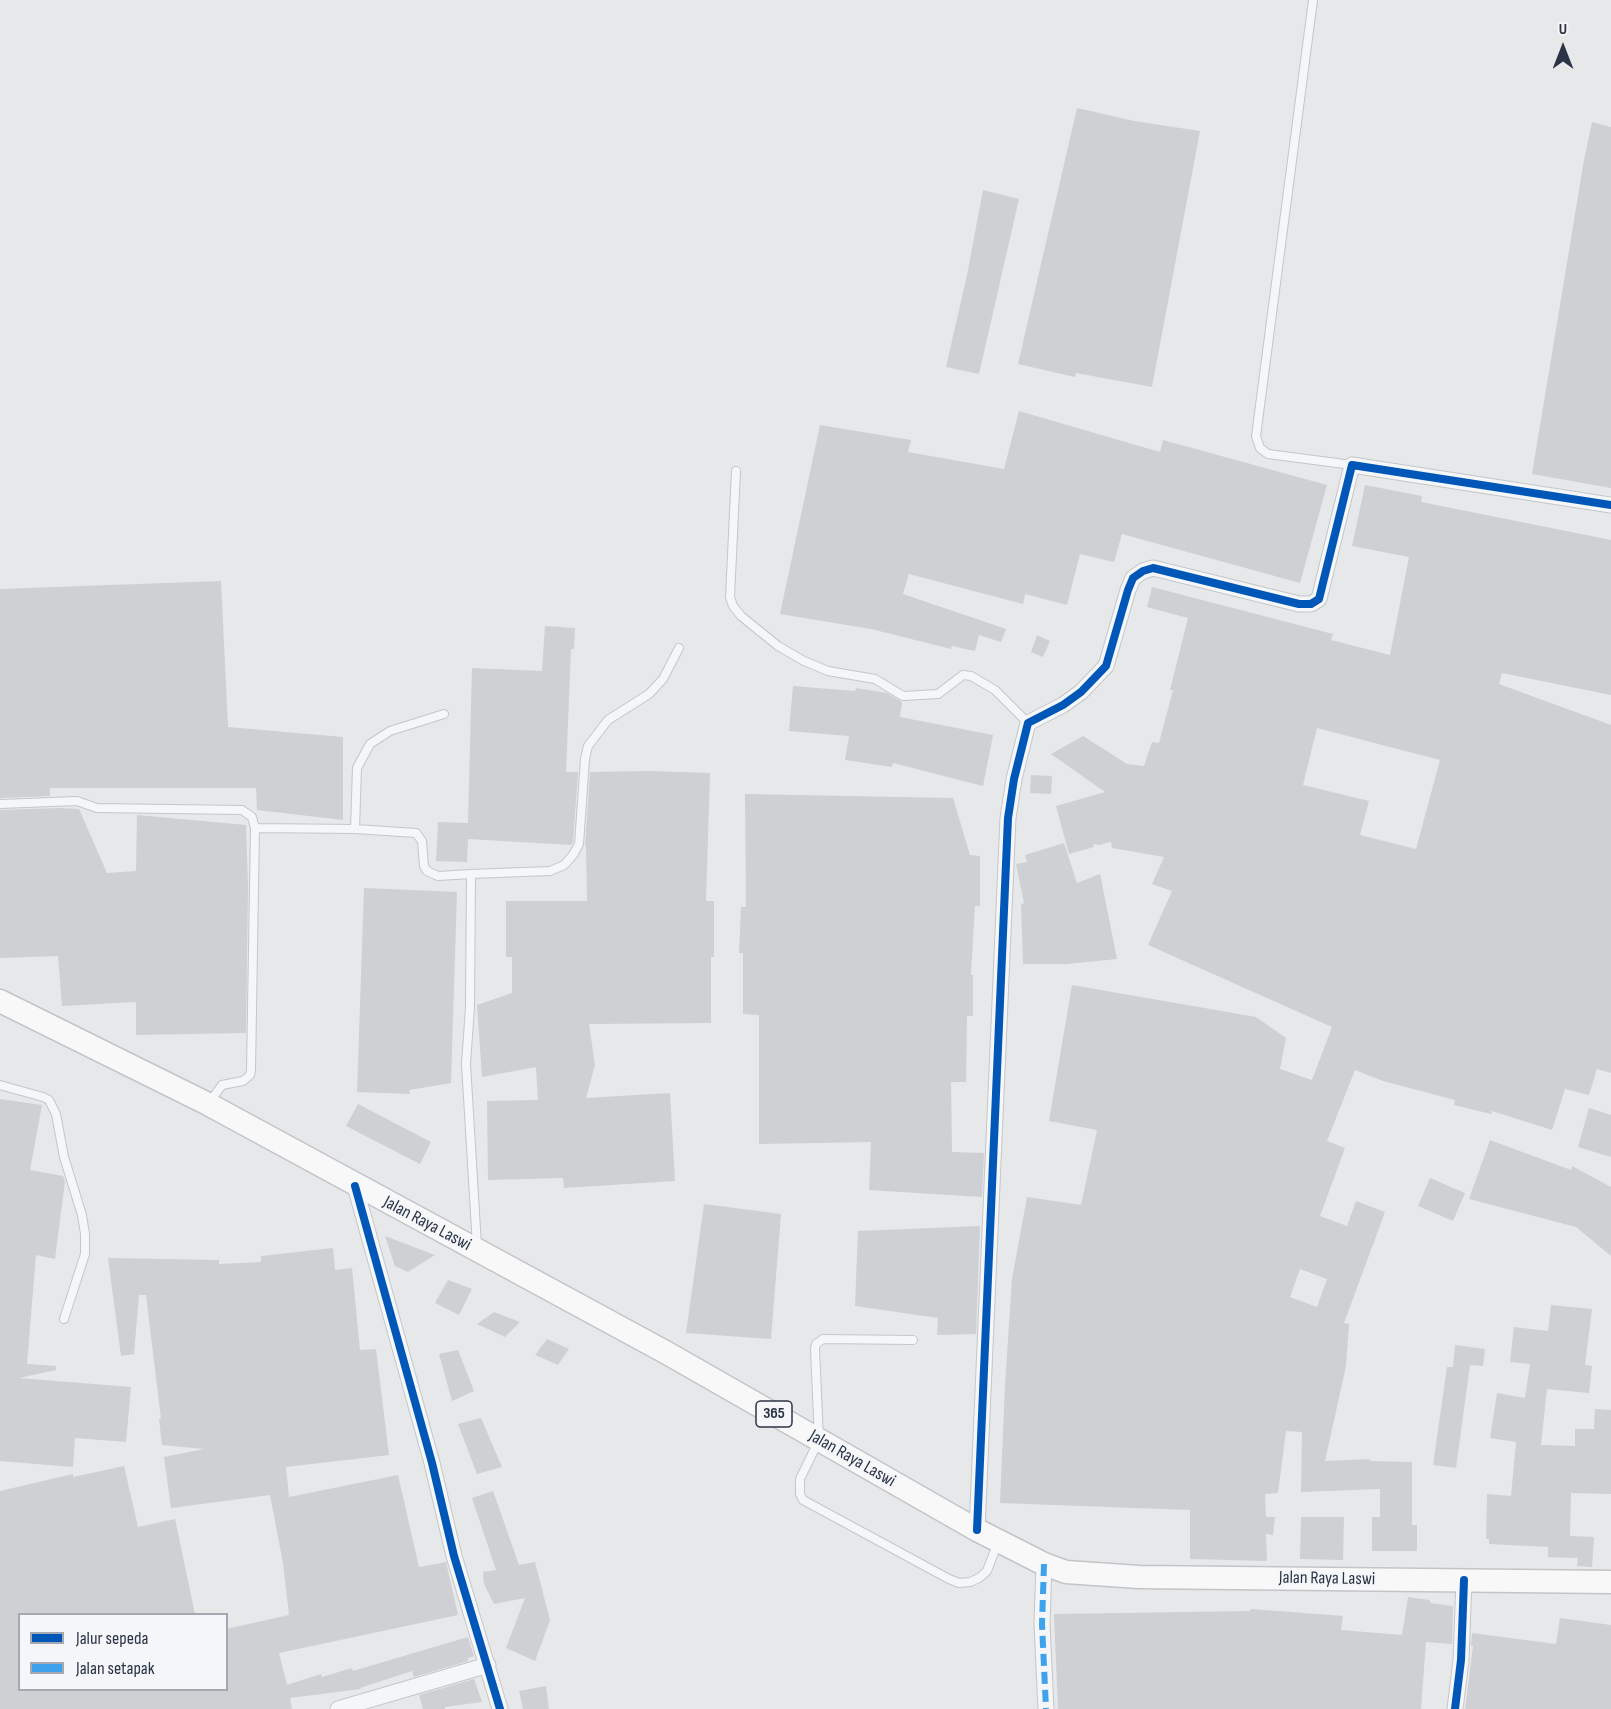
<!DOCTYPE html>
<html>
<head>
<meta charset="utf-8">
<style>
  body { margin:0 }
  #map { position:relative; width:1611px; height:1709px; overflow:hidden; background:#e6e8ea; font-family:"Sofia Sans Condensed",sans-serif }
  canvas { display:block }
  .legend { position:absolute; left:18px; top:1613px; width:210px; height:78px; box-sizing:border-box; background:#f4f6f9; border:2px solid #a4a8b1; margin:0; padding:8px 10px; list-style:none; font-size:18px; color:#2b3445 }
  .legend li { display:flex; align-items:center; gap:12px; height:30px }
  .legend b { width:30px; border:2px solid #a4a8b1 }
  .north { position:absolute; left:1533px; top:18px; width:60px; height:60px; -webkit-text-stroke:4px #f4f6f9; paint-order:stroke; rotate:0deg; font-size:16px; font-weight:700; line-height:24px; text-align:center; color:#2b3445 }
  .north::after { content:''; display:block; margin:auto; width:21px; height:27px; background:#2b3445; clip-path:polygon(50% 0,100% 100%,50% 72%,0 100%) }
</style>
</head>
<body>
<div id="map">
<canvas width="1611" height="1709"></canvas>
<ul class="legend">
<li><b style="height:8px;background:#0057b8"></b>Jalur sepeda</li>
<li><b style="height:8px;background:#3ea3ec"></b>Jalan setapak</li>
</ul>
<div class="north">U</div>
</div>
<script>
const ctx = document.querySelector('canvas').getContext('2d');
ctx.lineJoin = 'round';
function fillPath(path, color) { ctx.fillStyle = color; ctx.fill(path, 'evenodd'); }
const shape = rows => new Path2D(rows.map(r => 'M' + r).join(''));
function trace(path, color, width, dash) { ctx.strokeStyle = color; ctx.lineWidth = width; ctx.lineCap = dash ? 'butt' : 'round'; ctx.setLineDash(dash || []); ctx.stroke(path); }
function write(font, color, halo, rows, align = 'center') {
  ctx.font = font + ' "Sofia Sans Condensed",sans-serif'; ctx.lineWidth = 4.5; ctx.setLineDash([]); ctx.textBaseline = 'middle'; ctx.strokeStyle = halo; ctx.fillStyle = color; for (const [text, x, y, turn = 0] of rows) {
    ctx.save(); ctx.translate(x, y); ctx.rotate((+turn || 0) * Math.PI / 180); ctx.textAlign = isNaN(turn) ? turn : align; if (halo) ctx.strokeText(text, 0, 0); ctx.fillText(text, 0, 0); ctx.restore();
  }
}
fillPath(shape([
  [1077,108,1134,121,1200,131,1152,387,1076,373,1075,377,1018,364],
  [1592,122,1611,127,1611,488,1532,474,1584,160],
  [983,190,1019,199,979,374,946,367,967,275],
  [1019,411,1160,452,1163,440,1327,485,1300,583,1122,534,1114,562,1080,554,1067,605,1025,594,1023,604,909,574,903,594,1006,629,1001,642,979,635,975,651,952,646,951,649,871,629,780,614,820,425,911,440,908,452,1004,469],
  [1365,485,1422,496,1421,502,1611,540,1611,695,1502,673,1499,684,1611,725,1611,1073,1597,1069,1589,1095,1565,1089,1552,1130,1492,1111,1491,1114,1454,1105,1455,1100,1383,1081,1355,1070,1327,1141,1345,1148,1320,1216,1347,1226,1356,1201,1385,1212,1344,1323,1349,1324,1346,1366,1325,1461,1370,1459,1370,1461,1412,1462,1412,1525,1417,1525,1417,1551,1372,1551,1372,1517,1380,1517,1380,1489,1301,1492,1302,1432,1286,1431,1278,1493,1265,1494,1266,1517,1275,1517,1273,1535,1266,1534,1267,1561,1190,1559,1190,1510,1000,1503,1005,1385,1012,1279,1027,1197,1081,1205,1097,1130,1049,1121,1072,985,1256,1017,1286,1038,1280,1069,1312,1080,1332,1027,1148,945,1172,891,1152,884,1164,857,1112,848,1111,842,1099,845,1093,844,1094,847,1069,854,1056,806,1105,792,1051,754,1083,736,1127,764,1144,766,1152,742,1159,743,1173,690,1170,690,1188,618,1147,607,1152,587,1333,634,1331,640,1390,655,1409,557,1352,546],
  [1317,728,1440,760,1416,849,1360,835,1369,801,1303,785],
  [1300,1269,1327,1279,1317,1307,1290,1297],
  [221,581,228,727,343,737,343,820,257,810,256,788,50,788,50,796,0,798,0,589],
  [545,626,575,628,574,649,571,649,566,772,578,772,573,842,571,845,468,839,467,862,436,861,438,822,468,823,472,668,542,671],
  [1037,635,1050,641,1043,657,1031,652],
  [793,686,855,691,856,688,887,693,902,702,900,717,993,735,983,786,893,763,892,767,845,760,849,736,789,731],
  [650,771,710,773,706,901,714,901,714,957,711,957,711,1023,589,1024,595,1065,586,1098,670,1093,675,1181,564,1188,563,1178,488,1180,487,1101,538,1100,536,1067,482,1077,477,1005,512,993,512,957,506,957,506,901,587,901,586,846,585,846,590,772],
  [1031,775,1052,776,1051,794,1030,793],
  [745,794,953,798,970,855,980,856,980,906,975,906,971,975,973,975,973,1016,967,1016,966,1082,951,1082,952,1152,984,1153,982,1197,869,1190,871,1142,759,1144,759,1015,743,1014,743,953,739,953,741,907,746,907],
  [59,808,79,809,107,873,136,871,137,815,246,825,248,886,246,1033,136,1035,136,1002,62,1006,58,956,0,958,0,810],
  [1064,843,1077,883,1100,874,1117,959,1067,964,1023,964,1021,904,1024,903,1016,864,1027,862,1025,855],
  [364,888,457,892,451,1083,409,1090,410,1094,357,1092],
  [0,1099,42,1105,30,1170,63,1176,65,1181,55,1259,36,1255,27,1364,56,1366,56,1370,19,1378,131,1387,126,1442,75,1438,73,1467,0,1461],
  [358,1104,431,1142,420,1164,346,1126],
  [1589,1108,1611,1115,1611,1157,1578,1147],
  [1490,1140,1571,1170,1572,1166,1611,1187,1611,1256,1576,1227,1469,1199],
  [1430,1178,1465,1193,1453,1221,1418,1206],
  [704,1204,781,1214,771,1339,686,1333],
  [980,1226,976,1334,937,1335,938,1318,855,1306,858,1231],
  [385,1236,435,1255,408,1272,395,1266],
  [333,1248,335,1270,352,1268,360,1350,376,1349,389,1455,286,1467,289,1497,398,1475,419,1567,446,1562,458,1615,279,1653,287,1685,321,1674,322,1677,352,1668,353,1671,468,1637,474,1656,468,1658,468,1661,414,1677,412,1671,360,1688,361,1689,290,1698,292,1709,0,1709,0,1491,73,1474,73,1477,124,1466,138,1527,175,1519,195,1614,20,1614,20,1689,226,1689,226,1629,289,1615,283,1563,270,1495,171,1508,164,1457,204,1449,162,1445,159,1419,161,1419,146,1295,139,1295,134,1354,121,1356,108,1258,219,1260,219,1264,261,1262,261,1256],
  [448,1280,472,1289,459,1315,435,1303],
  [1551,1305,1592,1309,1585,1365,1592,1366,1589,1393,1547,1389,1541,1445,1575,1446,1575,1429,1594,1429,1595,1409,1611,1410,1611,1494,1571,1493,1570,1536,1594,1537,1592,1567,1577,1566,1578,1558,1548,1557,1548,1547,1489,1544,1489,1539,1486,1539,1487,1494,1511,1496,1516,1442,1490,1438,1497,1393,1525,1398,1530,1364,1510,1362,1514,1327,1548,1331],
  [494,1312,520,1322,505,1337,477,1324],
  [547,1339,569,1349,558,1365,535,1355],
  [1455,1345,1485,1349,1483,1366,1470,1365,1456,1468,1433,1465,1447,1367,1453,1367],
  [458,1350,474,1391,452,1401,439,1354],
  [481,1418,502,1467,477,1474,458,1424],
  [493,1491,519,1565,535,1562,550,1620,535,1661,506,1648,525,1598,494,1604,484,1584,483,1572,496,1570,472,1498],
  [1301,1517,1344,1517,1343,1560,1300,1559],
  [1408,1597,1430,1600,1430,1603,1453,1606,1452,1644,1426,1642,1421,1709,1058,1709,1054,1614,1250,1611,1251,1609,1343,1616,1341,1630,1402,1635],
  [1560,1618,1611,1625,1611,1709,1465,1709,1473,1646,1471,1646,1472,1633,1556,1644],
  [474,1679,482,1702,445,1707,445,1709,423,1709,419,1695],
  [546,1686,549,1709,523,1709,519,1691]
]), '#ced0d3');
const lane = shape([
  [1313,0,1256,436,1260,448,1268,454,1352,465],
  [736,471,730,597,733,606,741,616,778,646,804,661,828,671,875,679,903,696,938,694,963,675,971,676,995,690,1028,723],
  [0,804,77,801,97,808,242,810,252,817,255,828,251,1070,250,1075,243,1081,222,1085,209,1103],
  [255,828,355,829,357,768,370,744,390,731,444,714],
  [355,829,416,833,422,841,424,866,427,871,438,876,471,874],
  [0,1085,43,1097,49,1100,56,1114,64,1157,82,1215,85,1234,85,1254,64,1319],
  [477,1246,466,1064,470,1007,471,874,550,871,564,865,573,855,579,844,585,759,588,746,608,720,649,694,663,679,679,648],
  [913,1340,823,1339,816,1344,815,1349,819,1440,800,1479,800,1494,803,1500,949,1579,959,1583,970,1582,979,1578,987,1571,998,1542]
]);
const street = shape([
  [355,1186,432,1463,454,1556,500,1709],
  [977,1530,1008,818,1014,779,1028,723,1063,705,1081,692,1106,666,1128,590,1133,578,1143,571,1153,568,1299,604,1311,604,1319,599,1352,465,1611,505],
  [1044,1564,1042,1624,1046,1709],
  [338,1709,488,1665],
  [1455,1709,1461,1660,1464,1580]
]);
const primary = shape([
  [0,1001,208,1104,667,1353,977,1530,1044,1564,1066,1572,1139,1577,1611,1582]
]);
trace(lane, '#c4c6c8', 10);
trace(street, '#c4c6c8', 17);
trace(primary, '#c2c5c8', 25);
trace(lane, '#f5f6f7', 8);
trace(street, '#f5f6f7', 15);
trace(primary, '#f8f8f8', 22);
trace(shape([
  [1044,1564,1042,1624,1046,1709]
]), '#3ea3ec', 6, [12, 6]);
trace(shape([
  [355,1186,432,1463,454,1556,500,1709],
  [977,1530,1008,818,1014,779,1028,723,1063,705,1081,692,1106,666,1128,590,1133,578,1143,571,1153,568,1299,604,1311,604,1319,599,1352,465,1611,505],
  [1455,1709,1461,1660,1464,1580]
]), '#0057b8', 8);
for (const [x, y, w] of [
  [774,1414,36]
]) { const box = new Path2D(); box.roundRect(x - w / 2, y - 13, w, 26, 4.5); ctx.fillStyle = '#f4f6f9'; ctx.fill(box); trace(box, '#2b3445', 1.5); }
write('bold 16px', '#2b3445', null, [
  ["365",774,1414]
]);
write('18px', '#2b3445', '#f4f6f9', [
  ["Jalan Raya Laswi",427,1224,28],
  ["Jalan Raya Laswi",852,1459,30],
  ["Jalan Raya Laswi",1327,1579,1]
]);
</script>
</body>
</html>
